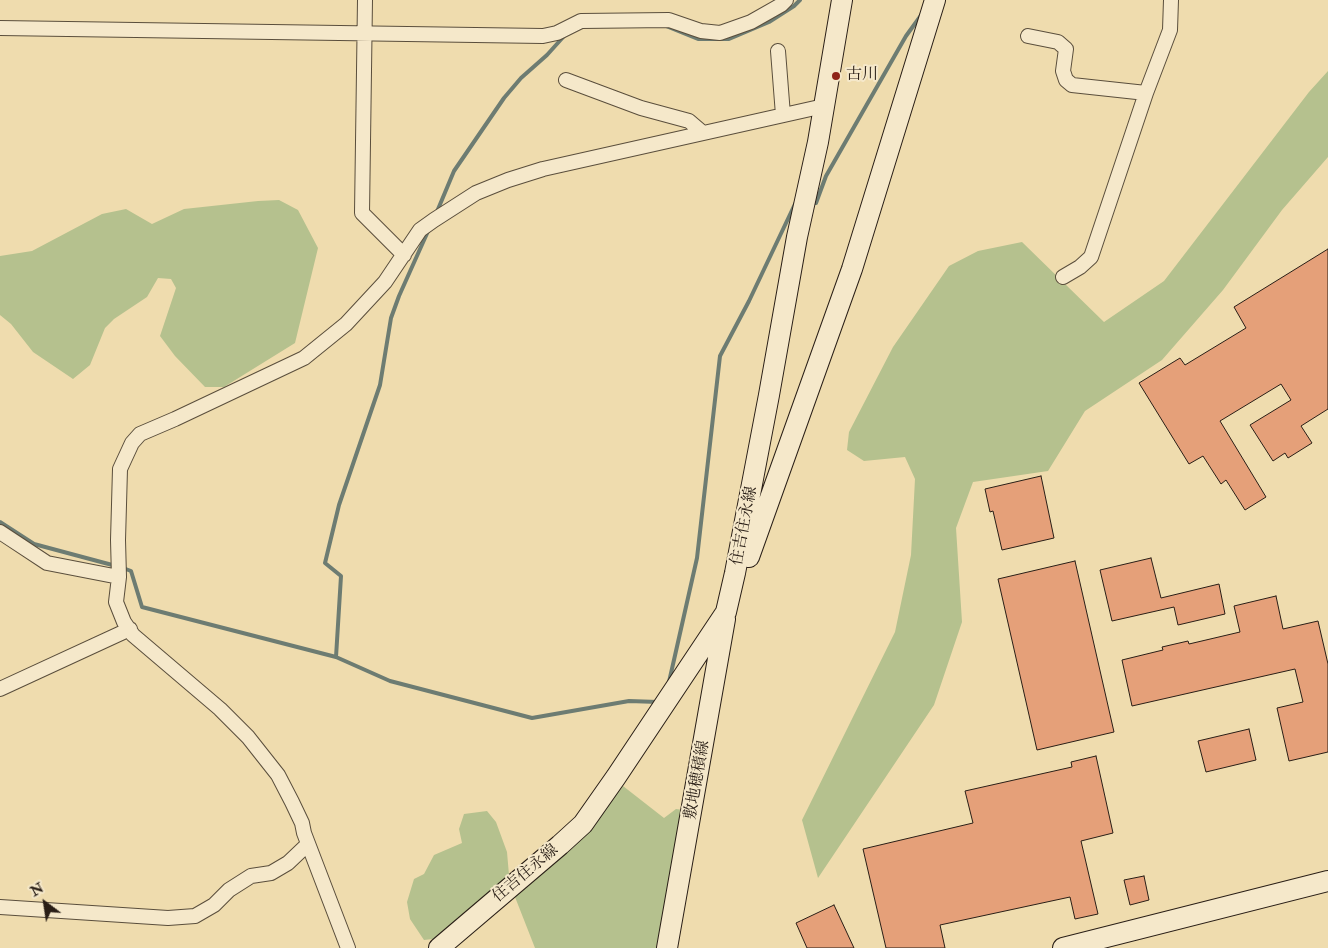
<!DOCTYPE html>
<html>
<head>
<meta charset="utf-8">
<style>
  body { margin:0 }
  #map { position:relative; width:1328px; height:948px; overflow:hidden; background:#efdcae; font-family:"IM FELL Double Pica",serif }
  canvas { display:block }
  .north { position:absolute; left:20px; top:878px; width:50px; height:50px; -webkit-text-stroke:4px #f5e8ca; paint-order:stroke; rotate:329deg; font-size:14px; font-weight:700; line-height:20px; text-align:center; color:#291e16 }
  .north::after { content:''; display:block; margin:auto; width:18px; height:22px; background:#291e16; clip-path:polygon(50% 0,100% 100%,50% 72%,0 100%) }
</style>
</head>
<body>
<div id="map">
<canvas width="1328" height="948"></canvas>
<div class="north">N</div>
</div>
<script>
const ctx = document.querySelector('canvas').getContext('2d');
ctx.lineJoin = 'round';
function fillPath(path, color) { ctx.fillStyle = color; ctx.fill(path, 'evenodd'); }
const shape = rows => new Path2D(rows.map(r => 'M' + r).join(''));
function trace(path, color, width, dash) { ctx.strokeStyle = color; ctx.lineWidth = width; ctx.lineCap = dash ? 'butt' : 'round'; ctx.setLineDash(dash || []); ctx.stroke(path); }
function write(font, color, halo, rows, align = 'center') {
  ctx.font = font + ' "IM FELL Double Pica","Noto Serif JP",serif'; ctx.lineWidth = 4; ctx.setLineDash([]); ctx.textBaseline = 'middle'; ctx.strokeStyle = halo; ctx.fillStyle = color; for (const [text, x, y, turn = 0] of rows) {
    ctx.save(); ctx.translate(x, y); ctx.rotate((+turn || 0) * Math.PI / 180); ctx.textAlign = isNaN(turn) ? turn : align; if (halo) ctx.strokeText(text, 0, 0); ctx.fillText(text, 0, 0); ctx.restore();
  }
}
fillPath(shape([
  [1328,71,1328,157,1282,210,1223,290,1162,360,1085,411,1048,471,973,482,956,528,962,622,934,705,818,878,802,820,895,632,911,555,915,479,905,457,864,461,847,450,849,432,893,347,949,266,978,251,1022,242,1104,322,1164,281,1309,92],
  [279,200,298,210,318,248,295,343,224,387,205,387,175,356,160,336,176,288,171,279,158,278,147,297,114,319,105,328,90,365,73,379,33,352,11,324,0,315,0,256,32,251,102,214,126,209,152,224,184,209,258,201],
  [623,786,664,818,676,809,683,810,682,826,656,948,535,948,515,897,525,883,589,830],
  [487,811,496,822,507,852,509,875,513,878,441,938,424,940,410,919,407,902,414,879,424,874,434,855,462,843,459,829,464,814]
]), '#b5c18e');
trace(shape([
  [666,26,698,39,729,39,769,22,794,6,800,0],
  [816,203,826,176,906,36,922,14],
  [436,214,454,171,504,98,521,78,547,55,565,35],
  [0,522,34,544,116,566],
  [123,568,131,571,142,607,336,657,390,681,532,718,629,701,658,702],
  [336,657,341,576,325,563,339,505,380,385,391,318,399,296,429,229],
  [669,682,697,558,720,356,749,301,795,204]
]), '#6d7c72', 4);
const building = shape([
  [1328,249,1328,409,1301,426,1312,443,1288,458,1285,453,1273,461,1250,425,1291,400,1281,384,1220,421,1266,497,1245,510,1226,480,1221,484,1203,456,1189,464,1139,383,1180,358,1185,365,1246,328,1234,307,1328,249],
  [1041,476,1054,538,1002,550,993,511,990,512,985,489,1041,476],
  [1151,558,1161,598,1219,584,1225,614,1178,625,1174,607,1112,621,1100,570,1151,558],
  [1075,561,1114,732,1037,750,998,579,1075,561],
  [1276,596,1283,629,1318,621,1328,664,1328,752,1289,761,1277,708,1303,702,1295,669,1132,706,1122,660,1163,650,1162,647,1188,641,1189,644,1240,632,1234,606,1276,596],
  [1249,729,1256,760,1206,772,1198,741,1249,729],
  [1096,756,1113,833,1081,841,1098,914,1075,919,1070,897,940,925,945,948,886,948,863,849,973,823,965,791,1072,767,1071,762,1096,756],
  [1144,876,1149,900,1130,905,1124,880,1144,876],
  [834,905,854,948,807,948,796,923,834,905]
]);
fillPath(building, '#e5a079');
trace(building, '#291e16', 1);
const street = shape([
  [365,0,362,213,404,255],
  [0,28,543,36,557,33,581,21,669,20,701,31,720,33,751,22,781,5,786,0],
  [1028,36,1058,42,1066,49,1063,71,1066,80,1072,85,1146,93],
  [778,51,783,115],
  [566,80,641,108,689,121,703,133],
  [1063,277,1080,267,1091,257,1146,93,1170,30,1171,0],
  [0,532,47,563,119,577],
  [0,689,130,629],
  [0,907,168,918,195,916,214,905,229,890,251,876,271,873,288,863,308,844],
  [348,948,304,833,302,823,292,802,278,775,248,737,220,709,133,635,124,622,116,602,119,577,118,540,120,469,132,443,140,434,175,419,304,358,346,324,385,282,420,230,434,220,476,193,508,180,543,169,824,106]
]);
const secondary = shape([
  [749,557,852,269,935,0],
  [439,948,560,845,583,824,616,777,726,612,735,573,769,395,797,237,818,142,842,0],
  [667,948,725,619],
  [1063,948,1328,881]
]);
trace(street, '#5a4e3c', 16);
trace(secondary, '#291e16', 22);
trace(street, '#f5e8ca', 14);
trace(secondary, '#f5e8ca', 20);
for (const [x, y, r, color] of [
  [836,76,5,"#8f2418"]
]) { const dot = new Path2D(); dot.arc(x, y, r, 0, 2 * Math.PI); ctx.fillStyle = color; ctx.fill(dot); trace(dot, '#f5e8ca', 2); }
write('16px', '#291e16', '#f5e8ca', [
  ["古川",846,76]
], 'left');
write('16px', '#291e16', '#f5e8ca', [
  ["住吉住永線",745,526,-79],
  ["敷地穂積線",698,780,-80],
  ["住吉住永線",526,874,-40]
]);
</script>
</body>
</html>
